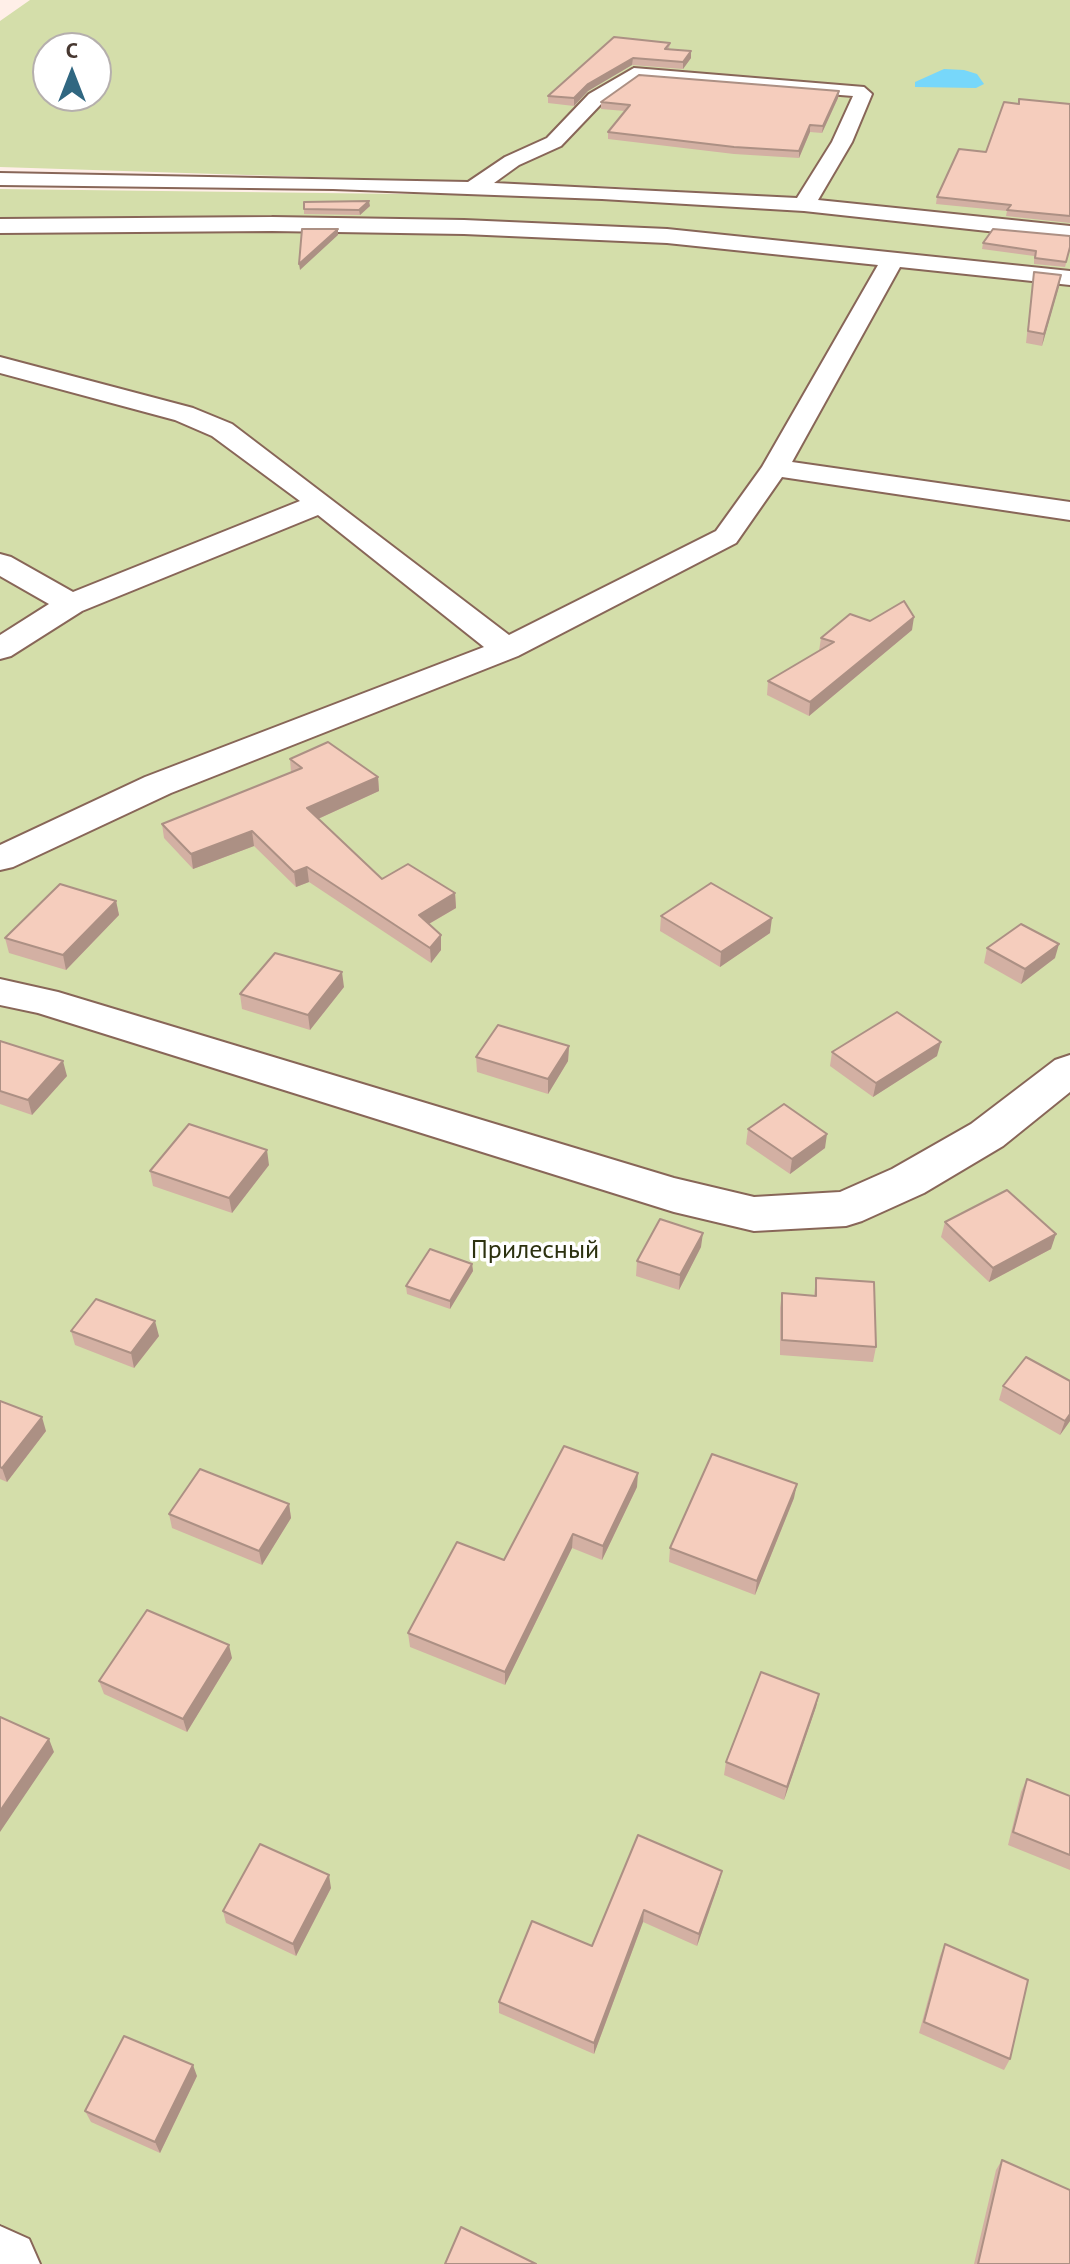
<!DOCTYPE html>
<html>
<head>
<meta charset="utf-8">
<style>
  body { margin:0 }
  #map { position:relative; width:1070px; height:2264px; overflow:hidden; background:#ffefe8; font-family:"PT Sans",sans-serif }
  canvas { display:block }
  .north { position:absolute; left:32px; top:32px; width:80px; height:80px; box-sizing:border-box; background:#fff; border:2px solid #b5afad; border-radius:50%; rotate:0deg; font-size:22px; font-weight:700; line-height:32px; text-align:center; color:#473831 }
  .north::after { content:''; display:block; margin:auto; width:28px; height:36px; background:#306781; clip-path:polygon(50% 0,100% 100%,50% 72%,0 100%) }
</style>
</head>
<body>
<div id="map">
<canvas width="1070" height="2264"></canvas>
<div class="north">С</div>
</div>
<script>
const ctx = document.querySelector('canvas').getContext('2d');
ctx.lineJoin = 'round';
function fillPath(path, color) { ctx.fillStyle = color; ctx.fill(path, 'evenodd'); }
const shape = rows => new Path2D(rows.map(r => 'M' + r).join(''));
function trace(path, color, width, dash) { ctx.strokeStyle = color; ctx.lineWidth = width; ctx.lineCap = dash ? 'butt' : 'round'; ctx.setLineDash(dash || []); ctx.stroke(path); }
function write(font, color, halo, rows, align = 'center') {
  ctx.font = font + ' "PT Sans",sans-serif'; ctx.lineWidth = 7; ctx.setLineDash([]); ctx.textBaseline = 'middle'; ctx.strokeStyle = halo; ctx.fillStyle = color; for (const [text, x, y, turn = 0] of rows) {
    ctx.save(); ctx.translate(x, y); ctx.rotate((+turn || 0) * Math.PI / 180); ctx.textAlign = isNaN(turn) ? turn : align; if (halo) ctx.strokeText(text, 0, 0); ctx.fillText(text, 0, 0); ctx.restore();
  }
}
fillPath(shape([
  [30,0,1070,0,1070,228,811,199,618,187,0,167,0,21],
  [48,48,96,48,96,96,48,96],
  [0,189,565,196,809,210,1070,238,1070,2264,0,2264]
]), '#d4deaa');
fillPath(shape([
  [944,69,964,70,977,74,984,84,976,88,915,87,915,82]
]), '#77d7fa');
const minor = shape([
  [634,68,864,87,872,94,852,142,818,200,1070,226,1070,240,804,211,602,199,333,189,0,185,0,173,468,182,505,157,547,138,589,94,634,68],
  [638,79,853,96,832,142,797,198,494,183,519,165,561,146,603,102,638,79],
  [272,217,464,220,667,229,1070,271,1070,285,900,267,792,462,1070,502,1070,520,782,477,736,543,518,656,171,793,13,867,0,870,0,845,145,777,484,647,318,515,82,611,11,656,0,659,0,635,49,604,0,576,0,554,11,557,73,592,300,501,212,436,175,420,0,373,0,357,193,408,232,424,509,635,716,531,762,467,878,265,667,243,464,234,272,231,0,233,0,219,272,217],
  [0,979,58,992,674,1178,754,1197,840,1192,892,1169,971,1124,1055,1060,1070,1055,1070,1092,1003,1146,924,1193,862,1221,846,1226,754,1231,674,1212,38,1013,0,1005,0,979],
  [0,2226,29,2239,40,2264,0,2264,0,2226]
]);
trace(minor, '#886658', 4);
fillPath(minor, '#fff');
fillPath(shape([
  [670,43,669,49,691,51,691,58,683,69,632,65,588,91,574,106,548,103,548,96],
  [839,91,838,98,822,133,810,132,799,158,734,154,608,139,608,132,625,111,601,109,601,102],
  [1019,104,1070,104,1070,223,1006,216,1007,211,936,204,937,197,986,152],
  [370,206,360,215,304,214,304,209],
  [983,243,1070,249,1065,267,1034,264,1034,256,982,249],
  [1034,272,1061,275,1042,346,1026,343],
  [870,621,912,630,809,716,767,695,768,681,819,651,821,638],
  [290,759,378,777,379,791,318,819,382,879,455,893,456,908,429,924,441,935,441,950,431,963,309,882,296,887,254,846,193,869,164,838,162,824,291,772],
  [116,901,119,915,66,970,9,953,5,938],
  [661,916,770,933,720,967,660,931],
  [987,948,1055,958,1021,984,984,963],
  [344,987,310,1030,242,1009,240,994],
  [0,1041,67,1076,32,1115,0,1104],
  [569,1046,568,1061,548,1094,477,1072,476,1057],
  [832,1052,937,1056,873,1097,830,1066],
  [748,1129,825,1148,790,1174,746,1144],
  [269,1165,232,1213,153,1186,150,1171],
  [945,1222,1051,1249,989,1282,941,1237],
  [701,1247,679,1290,636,1276,637,1261],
  [472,1264,473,1271,450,1309,407,1294,406,1286],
  [816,1278,876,1347,873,1362,780,1355,780,1308,782,1293,814,1296],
  [71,1331,159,1336,134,1368,75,1345],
  [1003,1386,1070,1421,1060,1435,999,1400],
  [0,1401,46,1431,7,1482,0,1479],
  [637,1487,602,1560,572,1548,505,1685,410,1647,408,1633,504,1560],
  [794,1498,755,1595,669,1562,670,1548],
  [289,1504,291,1518,262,1565,172,1528,169,1514],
  [232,1658,187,1732,104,1694,99,1681],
  [819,1694,816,1707,784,1800,724,1775,726,1762],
  [1027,1779,1070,1796,1070,1870,1008,1845,1021,1792],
  [638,1835,719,1883,697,1946,643,1922,594,2054,499,2013,499,2002,592,1946],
  [331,1888,296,1956,226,1923,223,1911],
  [945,1944,1010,2059,1004,2070,919,2033,940,1956],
  [197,2076,160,2153,91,2122,85,2111],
  [1002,2160,1070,2264,974,2264,996,2170]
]), '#d3b0a3');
fillPath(shape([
  [691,51,691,58,683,69,683,62],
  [633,58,632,65,588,91,574,106,574,98,588,84],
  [839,91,838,98,822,133,823,126],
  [810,125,810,132,799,158,799,151],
  [369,201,370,206,360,215,359,210],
  [338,229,338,235,300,270,299,264],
  [1061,275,1059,287,1042,346,1044,334],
  [914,617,912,630,809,716,810,702],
  [378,777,379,791,309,823,307,808],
  [252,831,254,846,193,869,191,854],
  [307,867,309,882,296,887,294,872],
  [455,893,456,908,420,929,419,915],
  [116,901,119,915,66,970,63,955],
  [772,918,770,933,720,967,721,952],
  [441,935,441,950,431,963,430,948],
  [1059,944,1055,958,1021,984,1025,969],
  [342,972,344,987,310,1030,308,1015],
  [941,1042,937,1056,873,1097,876,1083],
  [569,1046,568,1061,548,1094,548,1079],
  [63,1061,67,1076,32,1115,28,1100],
  [827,1134,825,1148,790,1174,792,1159],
  [267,1150,269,1165,232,1213,229,1198],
  [703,1233,701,1247,679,1290,680,1275],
  [1056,1234,1051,1249,989,1282,993,1268],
  [472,1264,473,1271,450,1309,450,1301],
  [155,1321,159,1336,134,1368,131,1353],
  [1070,1414,1070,1421,1060,1435,1065,1421],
  [42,1417,46,1431,7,1482,2,1468],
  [638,1473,637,1487,602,1560,603,1546],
  [797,1484,794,1498,755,1595,757,1581],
  [289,1504,291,1518,262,1565,259,1551],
  [573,1534,572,1548,505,1685,505,1672],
  [229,1645,232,1658,187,1732,183,1719],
  [819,1694,816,1707,784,1800,787,1787],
  [49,1739,54,1752,0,1832,0,1811],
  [722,1871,719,1883,697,1946,699,1934],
  [329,1875,331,1888,296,1956,293,1944],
  [644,1910,643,1922,594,2054,594,2043],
  [193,2065,197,2076,160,2153,155,2142]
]), '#ac9084');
const building = shape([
  [614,37,670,43,665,49,691,51,683,62,633,58,588,84,574,98,548,96,614,37],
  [639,75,839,91,823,126,810,125,799,151,734,147,608,132,630,105,601,102,639,75],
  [1019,99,1070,104,1070,216,1007,210,1011,205,937,197,959,149,986,152,1004,102,1019,104,1019,99],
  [369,201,359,210,304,209,304,202,369,201],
  [302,229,338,229,299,264,302,229],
  [993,229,1070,236,1070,247,1066,262,1035,258,1036,251,983,243,993,229],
  [1034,272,1061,275,1044,334,1028,331,1034,272],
  [904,601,914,617,810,702,768,681,834,642,821,638,850,614,870,621,904,601],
  [328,742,378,777,307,808,382,879,408,864,455,893,419,915,441,935,430,948,307,867,294,872,252,831,191,854,162,824,302,768,290,759,328,742],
  [711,883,772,918,721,952,661,916,711,883],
  [60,884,116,901,63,955,5,938,60,884],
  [1021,924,1059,944,1025,969,987,948,1021,924],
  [275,953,342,972,308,1015,240,994,275,953],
  [897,1012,941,1042,876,1083,832,1052,897,1012],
  [498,1025,569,1046,548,1079,476,1057,498,1025],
  [0,1041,63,1061,28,1100,0,1091,0,1041],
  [784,1104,827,1134,792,1159,748,1129,784,1104],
  [189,1124,267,1150,229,1198,150,1171,189,1124],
  [1007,1190,1056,1234,993,1268,945,1222,1007,1190],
  [660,1219,703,1233,680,1275,637,1261,660,1219],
  [430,1249,472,1264,450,1301,406,1286,430,1249],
  [816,1278,874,1282,876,1347,782,1340,782,1293,816,1296,816,1278],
  [96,1299,155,1321,131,1353,71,1331,96,1299],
  [1026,1357,1070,1381,1070,1414,1065,1421,1003,1386,1026,1357],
  [0,1401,42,1417,2,1468,0,1467,0,1401],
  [564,1446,638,1473,603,1546,573,1534,505,1672,408,1633,457,1542,504,1560,564,1446],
  [712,1454,797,1484,757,1581,670,1548,712,1454],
  [200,1469,289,1504,259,1551,169,1514,200,1469],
  [147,1610,229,1645,183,1719,99,1681,147,1610],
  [761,1672,819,1694,787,1787,726,1762,761,1672],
  [0,1717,49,1739,0,1811,0,1717],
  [1027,1779,1070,1796,1070,1855,1013,1832,1027,1779],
  [638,1835,722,1871,699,1934,644,1910,594,2043,499,2002,532,1921,592,1946,638,1835],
  [260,1844,329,1875,293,1944,223,1911,260,1844],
  [945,1944,1028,1980,1010,2059,924,2022,945,1944],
  [124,2036,193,2065,155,2142,85,2111,124,2036],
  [1002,2160,1070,2190,1070,2264,978,2264,1002,2160],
  [461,2227,536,2264,445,2264,461,2227]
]);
fillPath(building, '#f5cdbd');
trace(building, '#ac9084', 2);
write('26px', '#2c310f', '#fff', [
  ["Прилесный",535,1251]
]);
</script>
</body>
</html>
